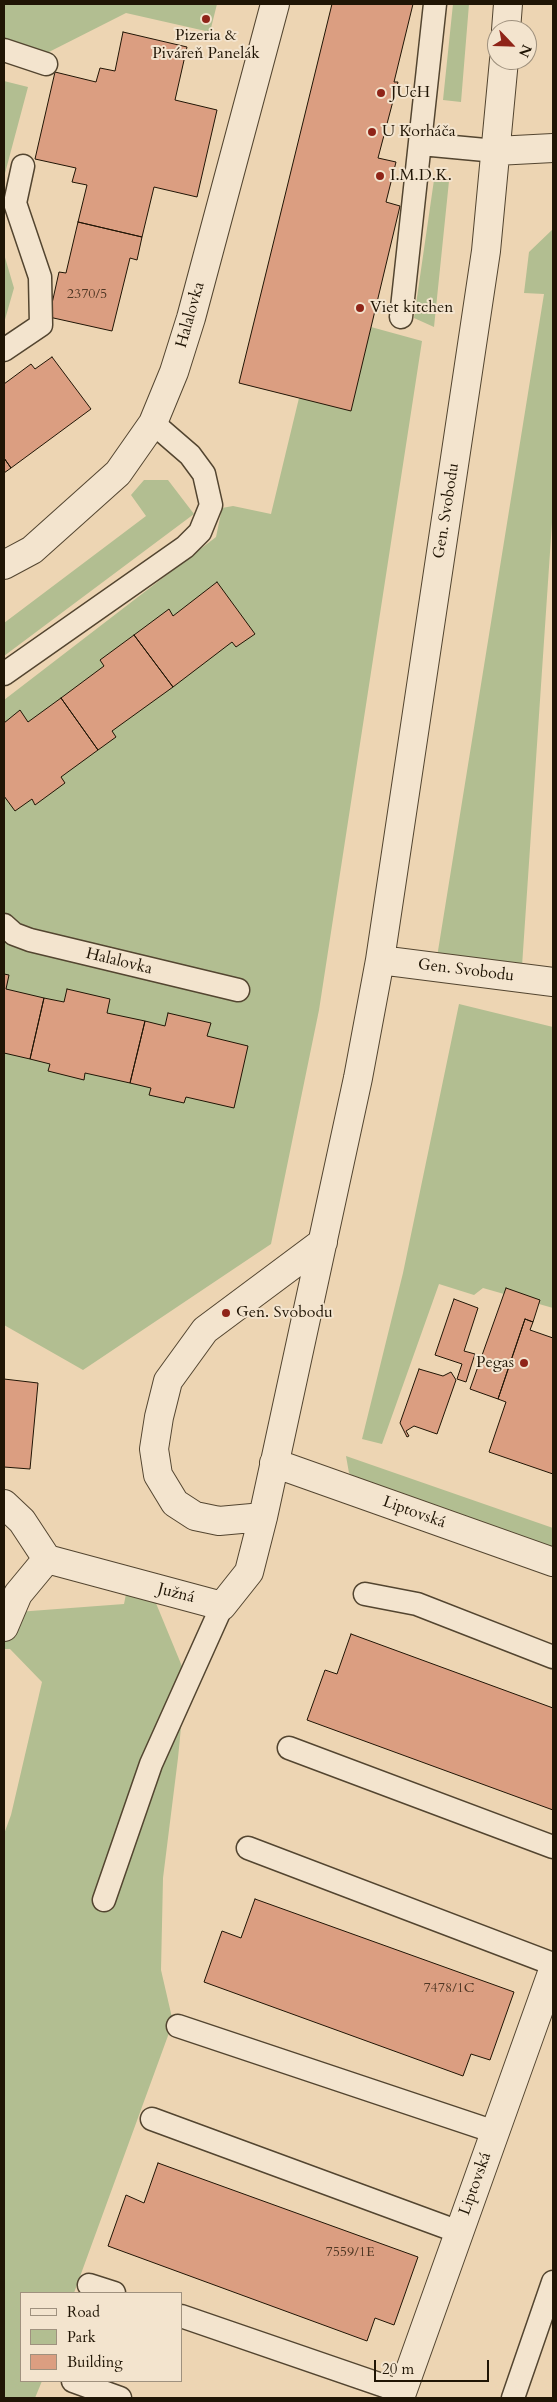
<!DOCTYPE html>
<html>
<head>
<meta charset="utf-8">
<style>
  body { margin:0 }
  #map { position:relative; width:557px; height:2402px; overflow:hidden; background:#edd5b3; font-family:Cardo,serif }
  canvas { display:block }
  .frame { position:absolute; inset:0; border:5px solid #201505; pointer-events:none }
  .legend { position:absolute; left:20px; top:2292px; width:162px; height:90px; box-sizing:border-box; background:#f3e4ce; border:1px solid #9f917e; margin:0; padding:6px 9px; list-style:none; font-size:15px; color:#201505 }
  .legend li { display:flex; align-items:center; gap:10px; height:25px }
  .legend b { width:25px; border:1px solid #9f917e }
  .north { position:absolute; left:487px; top:20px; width:50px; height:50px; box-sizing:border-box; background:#f3e4ce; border:1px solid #9f917e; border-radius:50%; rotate:114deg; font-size:14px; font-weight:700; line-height:20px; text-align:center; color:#201505 }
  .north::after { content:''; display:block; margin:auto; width:18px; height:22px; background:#8f2418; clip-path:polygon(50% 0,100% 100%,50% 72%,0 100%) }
  .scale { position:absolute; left:374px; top:2360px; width:115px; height:22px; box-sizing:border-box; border:2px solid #201505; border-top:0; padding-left:6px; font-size:15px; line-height:18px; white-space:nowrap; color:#201505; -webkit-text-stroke:4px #f3e4ce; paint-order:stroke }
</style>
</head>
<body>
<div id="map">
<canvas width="557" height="2402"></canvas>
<div class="frame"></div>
<ul class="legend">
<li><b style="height:6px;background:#f3e4ce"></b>Road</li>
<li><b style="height:14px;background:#b2be91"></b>Park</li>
<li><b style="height:14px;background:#db9e81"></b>Building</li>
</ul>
<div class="north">N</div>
<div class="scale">20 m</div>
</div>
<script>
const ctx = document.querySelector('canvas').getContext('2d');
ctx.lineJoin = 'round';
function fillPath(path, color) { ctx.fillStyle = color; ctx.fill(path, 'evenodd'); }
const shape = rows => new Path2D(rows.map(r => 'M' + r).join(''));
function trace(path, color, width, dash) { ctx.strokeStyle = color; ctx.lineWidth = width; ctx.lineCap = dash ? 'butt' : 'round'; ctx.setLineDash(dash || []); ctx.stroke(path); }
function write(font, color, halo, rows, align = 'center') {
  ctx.font = font + ' Cardo,serif'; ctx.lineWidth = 4; ctx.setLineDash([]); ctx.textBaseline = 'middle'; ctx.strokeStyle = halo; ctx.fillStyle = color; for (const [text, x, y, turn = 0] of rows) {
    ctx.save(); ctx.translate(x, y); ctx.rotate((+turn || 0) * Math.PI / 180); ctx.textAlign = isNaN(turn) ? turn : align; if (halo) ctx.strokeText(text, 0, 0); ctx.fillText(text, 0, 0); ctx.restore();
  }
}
fillPath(shape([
  [4,4,217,4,210,32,126,13,43,55,4,41],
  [453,4,469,4,461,102,443,100],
  [4,81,28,87,4,177],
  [434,180,449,181,434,327,414,318],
  [553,229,553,508,522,966,437,957,544,294,524,293,529,252],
  [4,254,14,288,4,323],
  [371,327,422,341,319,1010,271,1244,83,1370,4,1325,4,700,216,537,222,508,233,506,271,514,299,398,351,411],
  [144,480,168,480,194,514,4,656,4,623,146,516,131,495],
  [459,1004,553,1027,553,1308,483,1288,474,1295,439,1284,382,1444,362,1439,403,1273],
  [346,1456,553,1528,553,1551,360,1481,349,1473],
  [146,1579,186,1676,178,1758,163,1878,161,1970,173,2022,74,2293,21,2293,21,2381,42,2381,35,2398,4,2398,4,1834,11,1815,42,1682,10,1649,4,1649,4,1613,124,1604,128,1584]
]), '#b2be91');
const building = shape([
  [332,4,413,4,394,82,398,82,378,158,396,162,386,202,400,206,351,411,239,383,332,4],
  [123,32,187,47,175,100,217,110,197,197,154,187,142,237,78,222,87,185,72,182,76,168,35,159,55,72,96,82,100,68,115,71,123,32],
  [78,222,142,237,137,260,130,258,112,331,49,317,59,272,66,273,78,222],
  [52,357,91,409,11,468,4,458,4,384,31,364,35,369,52,357],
  [4,458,11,468,4,473,4,458],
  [217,582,255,634,236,647,232,642,173,687,134,635,169,609,173,616,217,582],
  [134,635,173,687,112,731,116,737,98,750,61,698,104,666,100,660,134,635],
  [61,698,98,750,61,777,65,783,35,805,32,799,15,811,4,796,4,723,20,710,28,722,61,698],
  [4,974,9,975,6,989,44,998,30,1059,4,1053,4,974],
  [67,989,110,999,107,1013,145,1021,130,1083,85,1073,84,1080,48,1071,50,1064,30,1059,44,998,64,1002,67,989],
  [168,1013,211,1023,207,1036,248,1046,234,1108,186,1097,184,1103,149,1095,151,1088,130,1083,145,1021,165,1026,168,1013],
  [506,1288,540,1300,533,1322,525,1319,498,1399,470,1389,506,1288],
  [454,1299,478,1308,464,1351,475,1354,466,1382,457,1379,462,1364,435,1355,454,1299],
  [525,1319,533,1322,530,1330,553,1338,553,1474,489,1452,506,1402,498,1399,525,1319],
  [419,1369,443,1376,451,1372,456,1380,437,1434,414,1426,406,1431,409,1436,407,1437,400,1423,419,1369],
  [4,1379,38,1383,30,1469,4,1467,4,1379],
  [351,1634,553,1708,553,1810,307,1720,325,1670,337,1674,351,1634],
  [255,1899,514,1992,490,2060,471,2054,463,2076,204,1982,222,1931,241,1938,255,1899],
  [158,2163,418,2257,394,2325,375,2318,367,2341,108,2246,126,2195,144,2203,158,2163]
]);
fillPath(building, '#db9e81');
trace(building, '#201505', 1);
const lane = shape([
  [4,50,46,64],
  [421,144,496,151],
  [401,317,435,4],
  [4,350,41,325,40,277,15,203,23,166],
  [4,674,185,547,200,532,211,505,204,474,190,455,153,423],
  [4,925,14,934,30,940,238,990],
  [365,1594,417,1604,553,1657],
  [289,1748,553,1847],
  [248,1848,553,1964],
  [104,1900,151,1764,222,1606],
  [178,2026,495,2132],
  [152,2119,459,2232],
  [89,2285,114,2293],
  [181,2316,402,2392],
  [73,2381,120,2398],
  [513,2398,553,2282]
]);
const street = shape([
  [506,30,508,4],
  [496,151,553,148],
  [4,565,32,550,118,473,153,423,174,372,191,318,275,4],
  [380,960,553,982],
  [274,1463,553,1562],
  [4,1504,22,1521,47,1559,222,1606,249,1572,263,1517,358,1078,380,960,486,251,504,60],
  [263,1517,219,1521,195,1516,175,1503,158,1475,154,1449,159,1417,168,1381,205,1330,323,1242],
  [4,1627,18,1594,47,1559],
  [400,2398,553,1970]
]);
trace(lane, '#534530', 25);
trace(street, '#534530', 30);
trace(lane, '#f3e4ce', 22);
trace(street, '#f3e4ce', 28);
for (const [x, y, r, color] of [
  [206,19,5,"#8f2418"],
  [381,93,5,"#8f2418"],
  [372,132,5,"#8f2418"],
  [380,176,5,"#8f2418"],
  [360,308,5,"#8f2418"],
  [226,1313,5,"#8f2418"],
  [524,1363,5,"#8f2418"]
]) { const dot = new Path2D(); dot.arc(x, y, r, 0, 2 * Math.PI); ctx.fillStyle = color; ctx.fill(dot); trace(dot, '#f3e4ce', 2); }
write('14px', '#4f3724', null, [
  ["2370/5",87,295],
  ["7478/1C",449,1989],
  ["7559/1E",350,2253]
]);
write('16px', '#201505', '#f3e4ce', [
  ["Pizeria &",206,36,"center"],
  ["Piváreň Panelák",206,54,"center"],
  ["JUcH",391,93],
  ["U Korháča",382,132],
  ["I.M.D.K.",390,176],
  ["Viet kitchen",370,308],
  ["Gen. Svobodu",236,1313],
  ["Pegas",514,1363,"right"]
], 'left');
write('16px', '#201505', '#f3e4ce', [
  ["Halalovka",191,315,-74],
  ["Gen. Svobodu",447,511,-81],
  ["Halalovka",119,962,14],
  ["Gen. Svobodu",466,971,7],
  ["Liptovská",414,1513,20],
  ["Južná",176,1594,15],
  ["Liptovská",476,2184,-70]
]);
</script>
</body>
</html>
